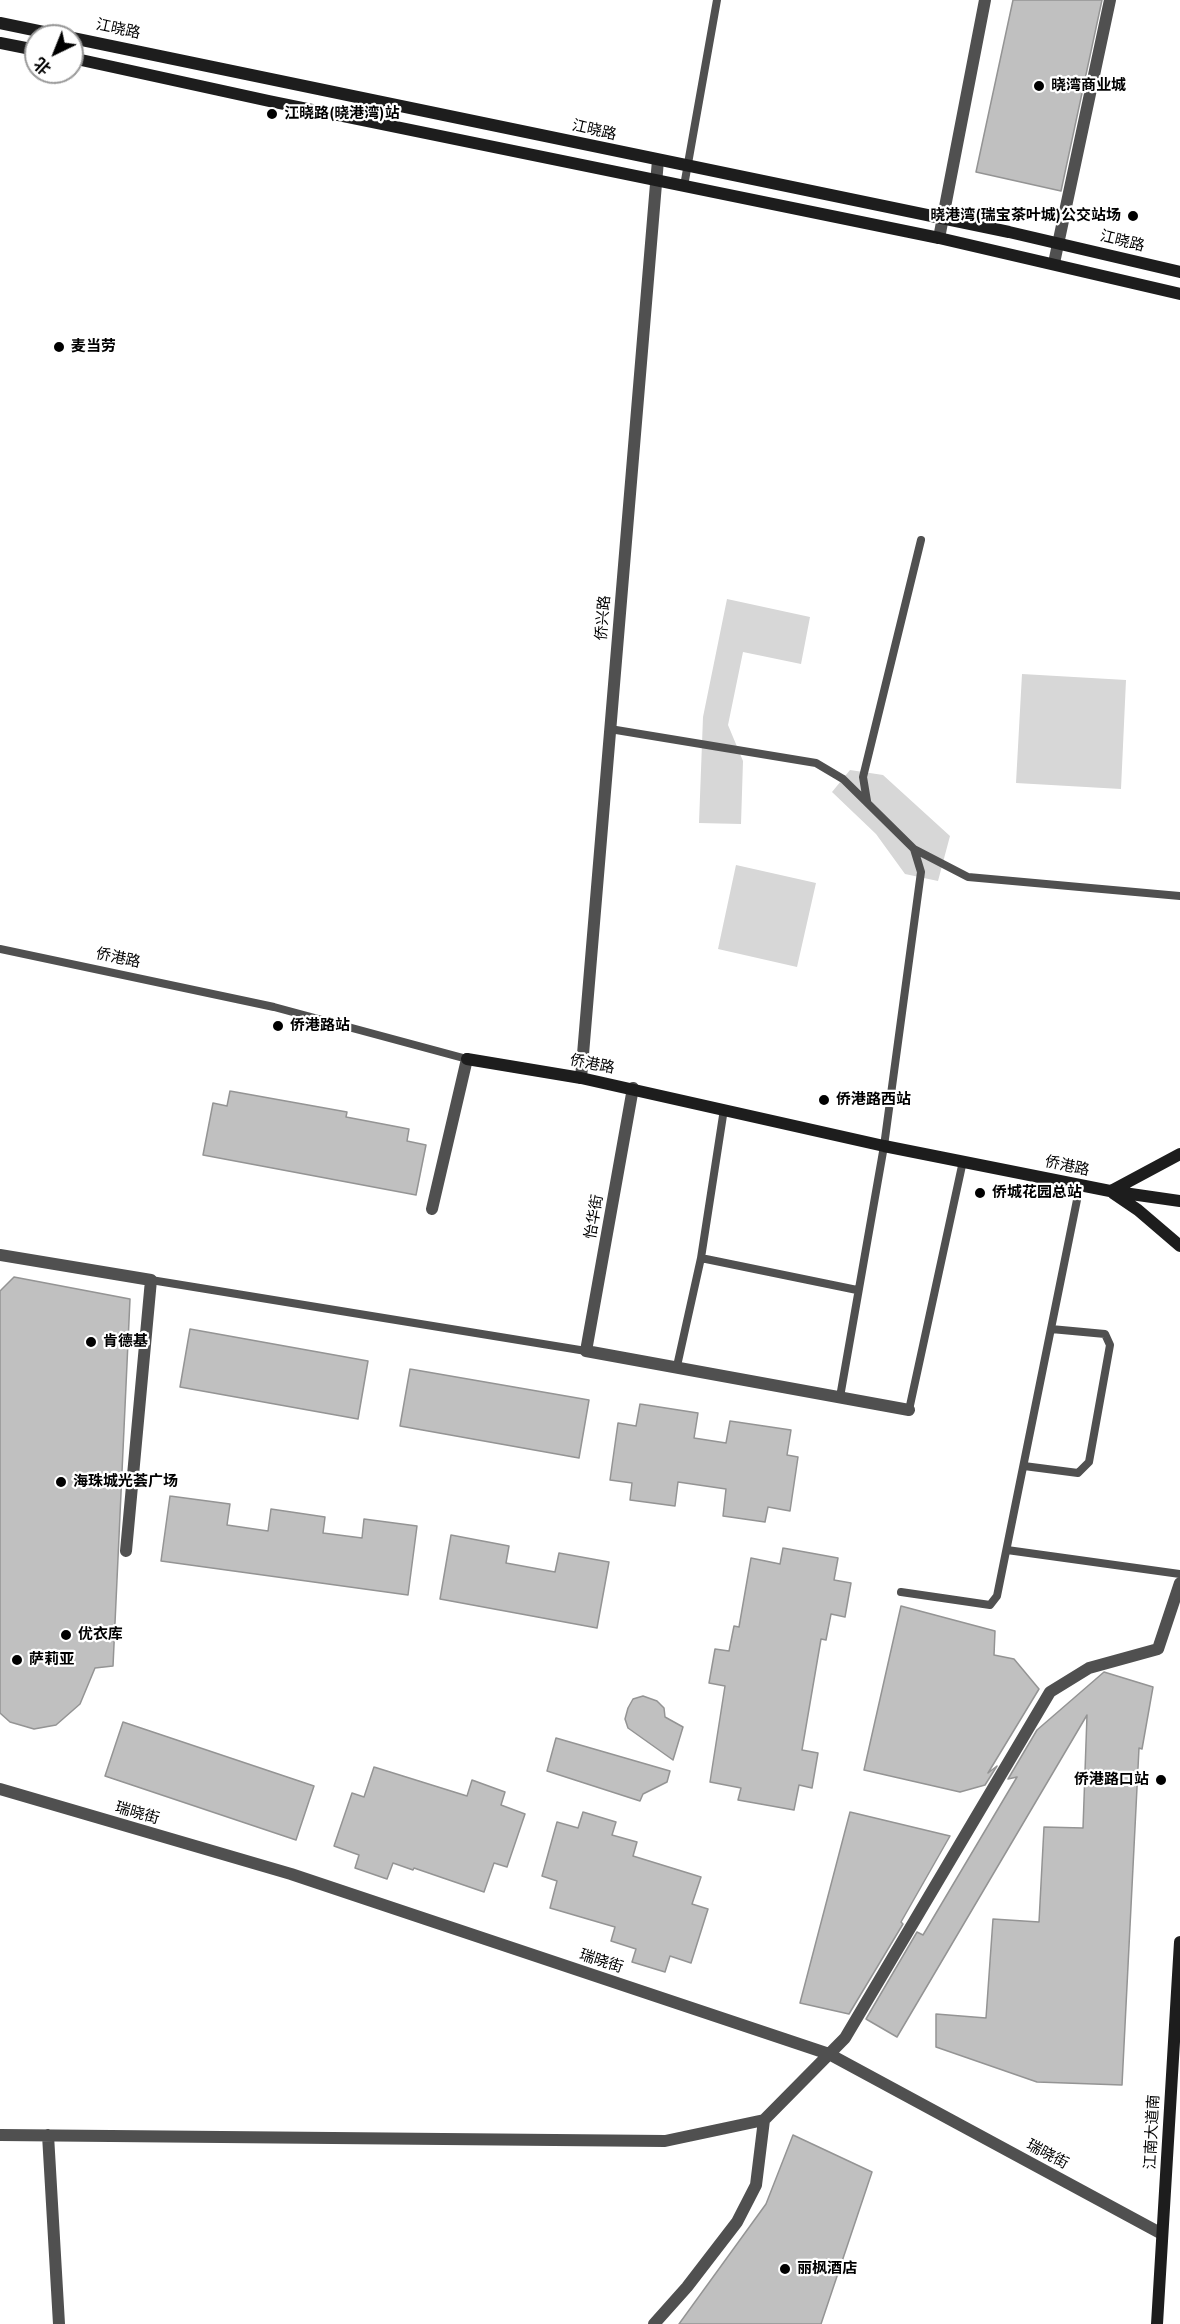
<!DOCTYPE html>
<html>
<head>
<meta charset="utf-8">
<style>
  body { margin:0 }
  #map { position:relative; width:1180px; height:2324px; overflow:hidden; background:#fff; font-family:"Nunito Sans","Noto Sans SC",sans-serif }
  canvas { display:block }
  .north { position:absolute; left:24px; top:24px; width:60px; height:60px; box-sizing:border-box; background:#fff; border:2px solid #999; border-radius:50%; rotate:223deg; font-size:16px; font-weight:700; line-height:24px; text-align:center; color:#000 }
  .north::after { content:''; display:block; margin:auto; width:21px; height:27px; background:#000; clip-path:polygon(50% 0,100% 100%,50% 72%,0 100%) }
</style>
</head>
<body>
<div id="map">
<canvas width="1180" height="2324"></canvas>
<div class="north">北</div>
</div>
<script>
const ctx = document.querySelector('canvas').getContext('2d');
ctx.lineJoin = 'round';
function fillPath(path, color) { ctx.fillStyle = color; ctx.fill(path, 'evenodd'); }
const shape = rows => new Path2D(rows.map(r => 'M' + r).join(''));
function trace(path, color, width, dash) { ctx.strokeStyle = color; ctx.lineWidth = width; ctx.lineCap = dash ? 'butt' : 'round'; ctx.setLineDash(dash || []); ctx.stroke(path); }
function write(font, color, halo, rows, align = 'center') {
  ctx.font = font + ' "Nunito Sans","Noto Sans SC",sans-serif'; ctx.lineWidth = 4.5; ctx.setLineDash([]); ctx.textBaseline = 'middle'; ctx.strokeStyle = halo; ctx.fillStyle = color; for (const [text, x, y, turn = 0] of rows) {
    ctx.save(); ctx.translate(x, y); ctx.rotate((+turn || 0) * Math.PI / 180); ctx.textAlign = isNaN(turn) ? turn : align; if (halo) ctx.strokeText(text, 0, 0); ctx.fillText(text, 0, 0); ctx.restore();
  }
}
fillPath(shape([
  [727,599,810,617,801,664,743,652,728,725,743,761,741,824,699,823,703,717],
  [1022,674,1126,680,1121,789,1016,783],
  [850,770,883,775,950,836,938,881,905,874,876,834,832,792],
  [736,865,816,883,797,967,718,949]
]), '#d7d7d7');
const building = shape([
  [1013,0,1102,0,1061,191,976,172,1013,0],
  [230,1091,347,1112,346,1117,409,1129,407,1141,426,1145,416,1195,203,1155,213,1103,227,1106,230,1091],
  [14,1277,130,1299,113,1666,95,1668,80,1704,56,1725,34,1729,10,1722,0,1713,0,1291,14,1277],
  [190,1329,368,1361,358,1419,180,1387,190,1329],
  [410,1369,589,1400,579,1458,400,1426,410,1369],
  [640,1404,698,1413,694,1438,726,1443,730,1421,791,1430,787,1455,798,1457,790,1511,768,1507,765,1522,723,1516,726,1489,678,1482,675,1506,630,1500,632,1483,610,1480,618,1423,636,1426,640,1404],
  [170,1496,230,1504,227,1525,268,1531,271,1509,325,1517,323,1533,362,1538,364,1519,417,1526,408,1595,161,1561,170,1496],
  [451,1535,509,1546,506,1563,555,1572,559,1553,609,1562,597,1628,440,1599,451,1535],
  [783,1548,838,1558,834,1580,851,1583,845,1617,831,1614,826,1640,821,1639,802,1750,818,1753,812,1788,799,1785,794,1810,738,1800,741,1788,710,1782,725,1686,709,1683,715,1649,729,1651,734,1626,739,1627,751,1558,780,1564,783,1548],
  [901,1606,995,1631,994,1655,1014,1659,1039,1689,988,1773,997,1766,985,1785,960,1792,864,1770,901,1606],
  [1104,1672,1153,1687,1142,1749,1139,1748,1122,2085,1037,2082,936,2047,936,2014,986,2018,993,1919,1039,1922,1044,1827,1083,1828,1087,1715,897,2037,866,2019,917,1932,923,1935,1017,1777,1008,1779,1037,1730,1104,1672],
  [643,1696,657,1701,664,1708,665,1717,683,1727,673,1760,628,1728,625,1719,628,1708,633,1699,643,1696],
  [123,1722,314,1786,296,1840,105,1776,123,1722],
  [556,1738,670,1771,667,1782,643,1794,640,1801,547,1771,556,1738],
  [374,1767,467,1796,472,1780,505,1792,501,1805,525,1814,507,1867,494,1863,484,1892,414,1868,413,1870,393,1863,387,1879,355,1868,359,1855,334,1846,352,1793,364,1797,374,1767],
  [583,1812,616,1822,612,1835,637,1842,633,1856,701,1877,692,1904,708,1909,691,1963,670,1956,665,1972,632,1962,636,1949,611,1941,615,1927,550,1908,557,1881,542,1876,557,1822,578,1828,583,1812],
  [850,1812,950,1836,901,1922,903,1924,849,2014,800,2003,850,1812],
  [793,2135,872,2172,821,2324,679,2324,766,2204,793,2135]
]);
fillPath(building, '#c0c0c0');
trace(building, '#949494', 1.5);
trace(shape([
  [684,186,717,0],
  [610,729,816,763,843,779,914,849,921,872,884,1146,840,1397],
  [867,801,863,777,921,540],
  [914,849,968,877,1180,896],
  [0,949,274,1007,467,1059],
  [701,1258,857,1290],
  [151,1280,586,1351],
  [677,1366,701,1258,724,1109],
  [909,1410,963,1161],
  [1024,1466,1078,1473,1089,1462,1110,1345,1105,1334,1051,1329],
  [1007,1550,1180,1574],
  [901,1592,990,1605,997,1596,1080,1185]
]), '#505050', 8);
trace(shape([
  [939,238,985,0],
  [1054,263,1110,0],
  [581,1078,658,160],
  [633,1088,586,1351,909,1410],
  [432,1209,467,1059],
  [0,1255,151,1280,126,1551],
  [0,1789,291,1874,829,2054,1162,2234],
  [0,2135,665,2141,764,2120,845,2038,1050,1692,1089,1668,1158,1649,1180,1583],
  [48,2135,59,2324],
  [654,2324,687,2287,737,2222,756,2185,764,2120]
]), '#505050', 12);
trace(shape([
  [0,23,1009,232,1180,272],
  [0,43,36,50],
  [72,58,269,101,939,238,1180,294],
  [467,1059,581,1078,884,1146,1110,1191,1180,1201],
  [1111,1191,1180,1154],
  [1113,1193,1138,1210,1180,1246],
  [1157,2324,1180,1942]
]), '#1d1d1d', 12);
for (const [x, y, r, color] of [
  [1039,86,6,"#000"],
  [272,114,6,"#000"],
  [1133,216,6,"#000"],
  [59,347,6,"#000"],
  [278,1026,6,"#000"],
  [824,1100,6,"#000"],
  [980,1193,6,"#000"],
  [91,1342,6,"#000"],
  [61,1482,6,"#000"],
  [66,1635,6,"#000"],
  [17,1660,6,"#000"],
  [1161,1780,6,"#000"],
  [785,2269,6,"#000"]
]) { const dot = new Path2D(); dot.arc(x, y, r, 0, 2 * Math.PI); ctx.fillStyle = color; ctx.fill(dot); trace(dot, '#fff', 2); }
write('15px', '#000', '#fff', [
  ["江晓路",118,30,12],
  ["江晓路",594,131,13],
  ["江晓路",1122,242,14],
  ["侨兴路",604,618,-85],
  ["侨港路",118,959,12],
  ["侨港路",592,1065,11],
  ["侨港路",1067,1167,12],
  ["怡华街",595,1217,-80],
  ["瑞晓街",137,1814,16],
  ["瑞晓街",601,1962,18],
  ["江南大道南",1153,2132,-87],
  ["瑞晓街",1047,2155,28]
]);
write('bold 15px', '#000', '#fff', [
  ["晓湾商业城",1051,86],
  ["江晓路(晓港湾)站",284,114],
  ["晓港湾(瑞宝茶叶城)公交站场",1121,216,"right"],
  ["麦当劳",71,347],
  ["侨港路站",290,1026],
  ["侨港路西站",836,1100],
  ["侨城花园总站",992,1193],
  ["肯德基",103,1342],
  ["海珠城光荟广场",73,1482],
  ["优衣库",78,1635],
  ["萨莉亚",29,1660],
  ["侨港路口站",1149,1780,"right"],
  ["丽枫酒店",797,2269]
], 'left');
</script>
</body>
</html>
